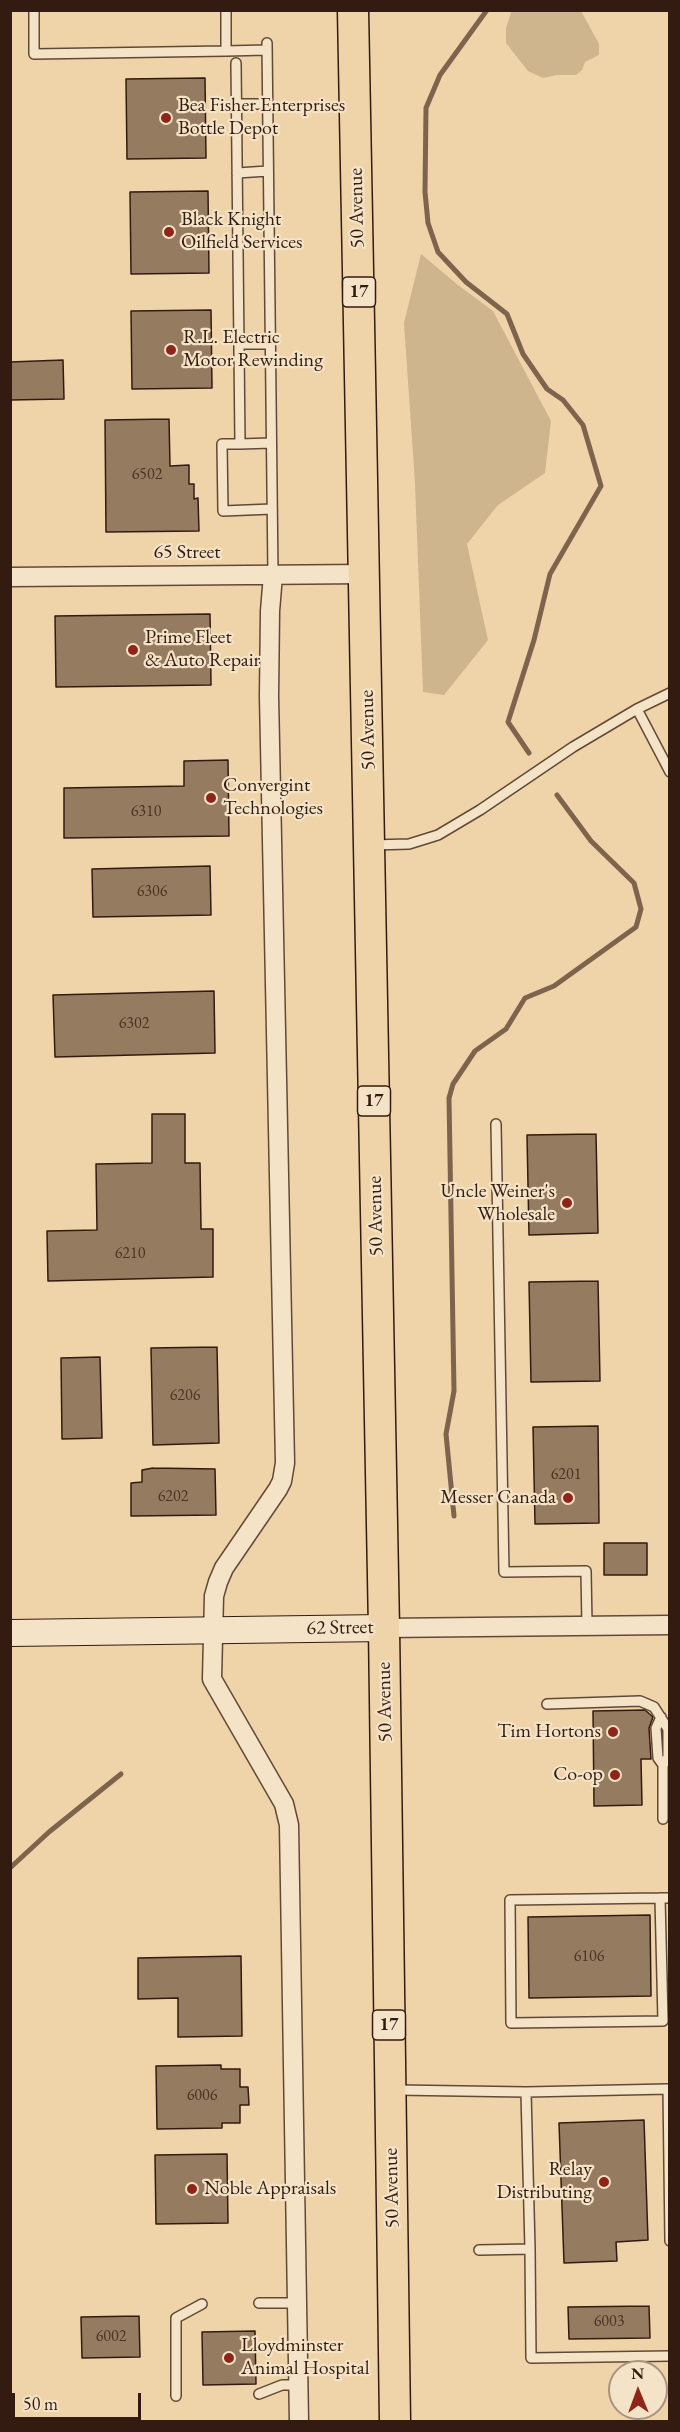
<!DOCTYPE html>
<html>
<head>
<meta charset="utf-8">
<style>
  body { margin:0 }
  #map { position:relative; width:680px; height:2432px; overflow:hidden; background:#eed4a8; font-family:"EB Garamond",serif }
  canvas { display:block }
  .frame { position:absolute; inset:0; border:12px solid #341b11; pointer-events:none }
  .north { position:absolute; left:608px; top:2360px; width:60px; height:60px; box-sizing:border-box; background:#f4e3c6; border:2px solid #a7937e; border-radius:50%; rotate:359deg; font-size:16px; font-weight:700; line-height:24px; text-align:center; color:#341b11 }
  .north::after { content:''; display:block; margin:auto; width:21px; height:27px; background:#8f2418; clip-path:polygon(50% 0,100% 100%,50% 72%,0 100%) }
  .scale { position:absolute; left:12px; top:2393px; width:129px; height:27px; box-sizing:border-box; border:3px solid #341b11; border-top:0; padding-left:8px; font-size:18px; line-height:21px; white-space:nowrap; color:#341b11; -webkit-text-stroke:4px #f4e3c6; paint-order:stroke }
</style>
</head>
<body>
<div id="map">
<canvas width="680" height="2432"></canvas>
<div class="frame"></div>
<div class="north">N</div>
<div class="scale">50 m</div>
</div>
<script>
const ctx = document.querySelector('canvas').getContext('2d');
ctx.lineJoin = 'round';
function fillPath(path, color) { ctx.fillStyle = color; ctx.fill(path, 'evenodd'); }
const shape = rows => new Path2D(rows.map(r => 'M' + r).join(''));
function trace(path, color, width, dash) { ctx.strokeStyle = color; ctx.lineWidth = width; ctx.lineCap = dash ? 'butt' : 'round'; ctx.setLineDash(dash || []); ctx.stroke(path); }
function write(font, color, halo, rows, align = 'center') {
  ctx.font = font + ' "EB Garamond",serif'; ctx.lineWidth = 4.5; ctx.setLineDash([]); ctx.textBaseline = 'middle'; ctx.strokeStyle = halo; ctx.fillStyle = color; for (const [text, x, y, turn = 0] of rows) {
    ctx.save(); ctx.translate(x, y); ctx.rotate((+turn || 0) * Math.PI / 180); ctx.textAlign = isNaN(turn) ? turn : align; if (halo) ctx.strokeText(text, 0, 0); ctx.fillText(text, 0, 0); ctx.restore();
  }
}
fillPath(shape([
  [512,10,581,11,599,44,599,55,585,62,582,70,576,75,557,75,543,78,528,71,506,43,506,28],
  [421,254,458,285,493,311,551,421,545,473,498,505,467,544,488,640,444,695,423,692,415,483,404,323]
]), '#ceb58e');
trace(shape([
  [487,10,440,75,426,108,425,192,428,223,438,252,466,282,507,314,523,354,547,389,563,400,583,425,601,486,550,574,534,640,508,722,529,753],
  [454,1516,446,1434,454,1391,449,1098,453,1084,475,1051,506,1029,525,998,554,986,636,927,641,909,634,883,591,841,557,795],
  [10,1868,49,1832,121,1774]
]), '#7e644d', 5);
const building = shape([
  [205,78,206,158,127,159,126,79,205,78],
  [208,191,209,273,131,274,130,192,208,191],
  [211,310,212,388,132,389,131,311,211,310],
  [63,360,64,399,10,400,10,362,63,360],
  [169,419,170,466,189,465,189,484,194,484,194,499,198,498,199,531,106,532,105,420,169,419],
  [210,614,211,685,56,687,55,616,210,614],
  [228,760,229,836,64,838,64,788,184,786,184,761,228,760],
  [210,866,211,915,93,917,92,869,210,866],
  [214,991,215,1053,55,1057,53,995,214,991],
  [152,1114,185,1114,185,1163,200,1163,201,1229,213,1229,213,1277,48,1281,47,1231,97,1230,96,1164,152,1163,152,1114],
  [596,1134,598,1233,529,1235,527,1135,596,1134],
  [598,1281,600,1381,531,1382,529,1282,598,1281],
  [217,1347,219,1443,153,1445,151,1348,217,1347],
  [100,1357,102,1438,62,1439,61,1358,100,1357],
  [598,1426,599,1523,535,1524,533,1427,598,1426],
  [153,1468,215,1469,216,1515,131,1516,131,1483,142,1482,142,1470,153,1468],
  [604,1543,647,1543,647,1575,604,1575,604,1543],
  [645,1710,653,1717,649,1728,651,1759,641,1759,642,1805,594,1806,593,1711,645,1710],
  [650,1915,651,1996,529,1998,528,1917,650,1915],
  [241,1956,242,2036,178,2037,178,1998,138,1999,138,1958,241,1956],
  [221,2065,221,2069,240,2069,240,2087,248,2087,249,2105,240,2105,240,2123,222,2123,222,2128,157,2129,156,2066,221,2065],
  [644,2120,648,2240,616,2242,617,2261,564,2263,559,2123,644,2120],
  [227,2154,228,2223,156,2224,155,2155,227,2154],
  [649,2306,650,2338,569,2339,568,2307,649,2306],
  [139,2316,140,2357,82,2358,81,2317,139,2316],
  [255,2331,256,2384,203,2385,202,2332,255,2331]
]);
fillPath(building, '#957b60');
trace(building, '#341b11', 1.5);
const service = shape([
  [34,10,34,54,226,51],
  [226,10,226,51,267,50],
  [267,43,273,575],
  [236,63,240,444,271,443],
  [237,104,268,104],
  [237,173,268,171],
  [239,344,270,344],
  [240,444,222,444,223,511,272,509],
  [637,709,670,772],
  [372,845,409,844,438,835,480,810,573,747,637,709,670,693],
  [496,1124,504,1572,586,1571,587,1625],
  [547,1704,640,1701,654,1707,668,1729,668,1757,663,1765,663,1819],
  [661,1717,656,1728,658,1758,663,1765],
  [660,1898,663,2021,511,2023,510,1900,660,1898,670,1898],
  [396,2090,526,2092,668,2089,670,2241],
  [530,2249,531,2358,670,2356],
  [479,2250,530,2249,526,2092],
  [259,2303,297,2303],
  [259,2394,282,2385,298,2385],
  [176,2396,176,2318,202,2304]
]);
const minor = shape([
  [273,575,270,611,269,696,285,1463,282,1481,278,1489,224,1568,218,1582,214,1596,212,1679,284,1804,289,1825,299,2422],
  [10,577,365,574],
  [384,1628,670,1625]
]);
const secondary = shape([
  [10,1633,384,1628]
]);
const primary = shape([
  [353,10,384,1628,395,2422]
]);
trace(service, '#624937', 12);
trace(minor, '#624937', 21);
trace(secondary, '#341b11', 28);
trace(primary, '#341b11', 33);
trace(service, '#f4e3c6', 9);
trace(minor, '#f4e3c6', 18);
trace(secondary, '#f4e3c6', 26);
trace(primary, '#eed4a8', 30);
for (const [x, y, r, color] of [
  [166,118,6,"#8f2418"],
  [169,232,6,"#8f2418"],
  [171,350,6,"#8f2418"],
  [133,650,6,"#8f2418"],
  [211,798,6,"#8f2418"],
  [567,1203,6,"#8f2418"],
  [568,1498,6,"#8f2418"],
  [613,1732,6,"#8f2418"],
  [615,1775,6,"#8f2418"],
  [604,2182,6,"#8f2418"],
  [192,2189,6,"#8f2418"],
  [229,2358,6,"#8f2418"]
]) { const dot = new Path2D(); dot.arc(x, y, r, 0, 2 * Math.PI); ctx.fillStyle = color; ctx.fill(dot); trace(dot, '#f4e3c6', 2); }
write('16px', '#4c3325', null, [
  ["6502",147,475],
  ["6310",146,812],
  ["6306",152,892],
  ["6302",134,1024],
  ["6210",130,1254],
  ["6206",185,1396],
  ["6201",566,1475],
  ["6202",173,1497],
  ["6106",589,1957],
  ["6006",202,2096],
  ["6003",609,2322],
  ["6002",111,2337]
]);
for (const [x, y, w] of [
  [359,292,33],
  [374,1101,33],
  [389,2025,33]
]) { const box = new Path2D(); box.roundRect(x - w / 2, y - 15, w, 30, 4.5); ctx.fillStyle = '#f4e3c6'; ctx.fill(box); trace(box, '#341b11', 1.5); }
write('bold 18px', '#341b11', null, [
  ["17",359,292],
  ["17",374,1101],
  ["17",389,2025]
]);
write('20px', '#341b11', '#f4e3c6', [
  ["Bea Fisher Enterprises",178,106],
  ["Bottle Depot",178,129],
  ["Black Knight",181,220],
  ["Oilfield Services",181,243],
  ["R.L. Electric",183,338],
  ["Motor Rewinding",183,361],
  ["Prime Fleet",145,638],
  ["& Auto Repair",145,661],
  ["Convergint",223,786],
  ["Technologies",223,809],
  ["Uncle Weiner's",555,1192,"right"],
  ["Wholesale",555,1215,"right"],
  ["Messer Canada",556,1498,"right"],
  ["Tim Hortons",601,1732,"right"],
  ["Co-op",603,1775,"right"],
  ["Relay",592,2170,"right"],
  ["Distributing",592,2193,"right"],
  ["Noble Appraisals",204,2189],
  ["Lloydminster",241,2346],
  ["Animal Hospital",241,2369]
], 'left');
write('20px', '#341b11', '#f4e3c6', [
  ["50 Avenue",357,208,-91],
  ["65 Street",187,553],
  ["50 Avenue",368,730,-91],
  ["50 Avenue",376,1216,-91],
  ["62 Street",340,1628,-1],
  ["50 Avenue",385,1702,-91],
  ["50 Avenue",392,2188,-91]
]);
</script>
</body>
</html>
